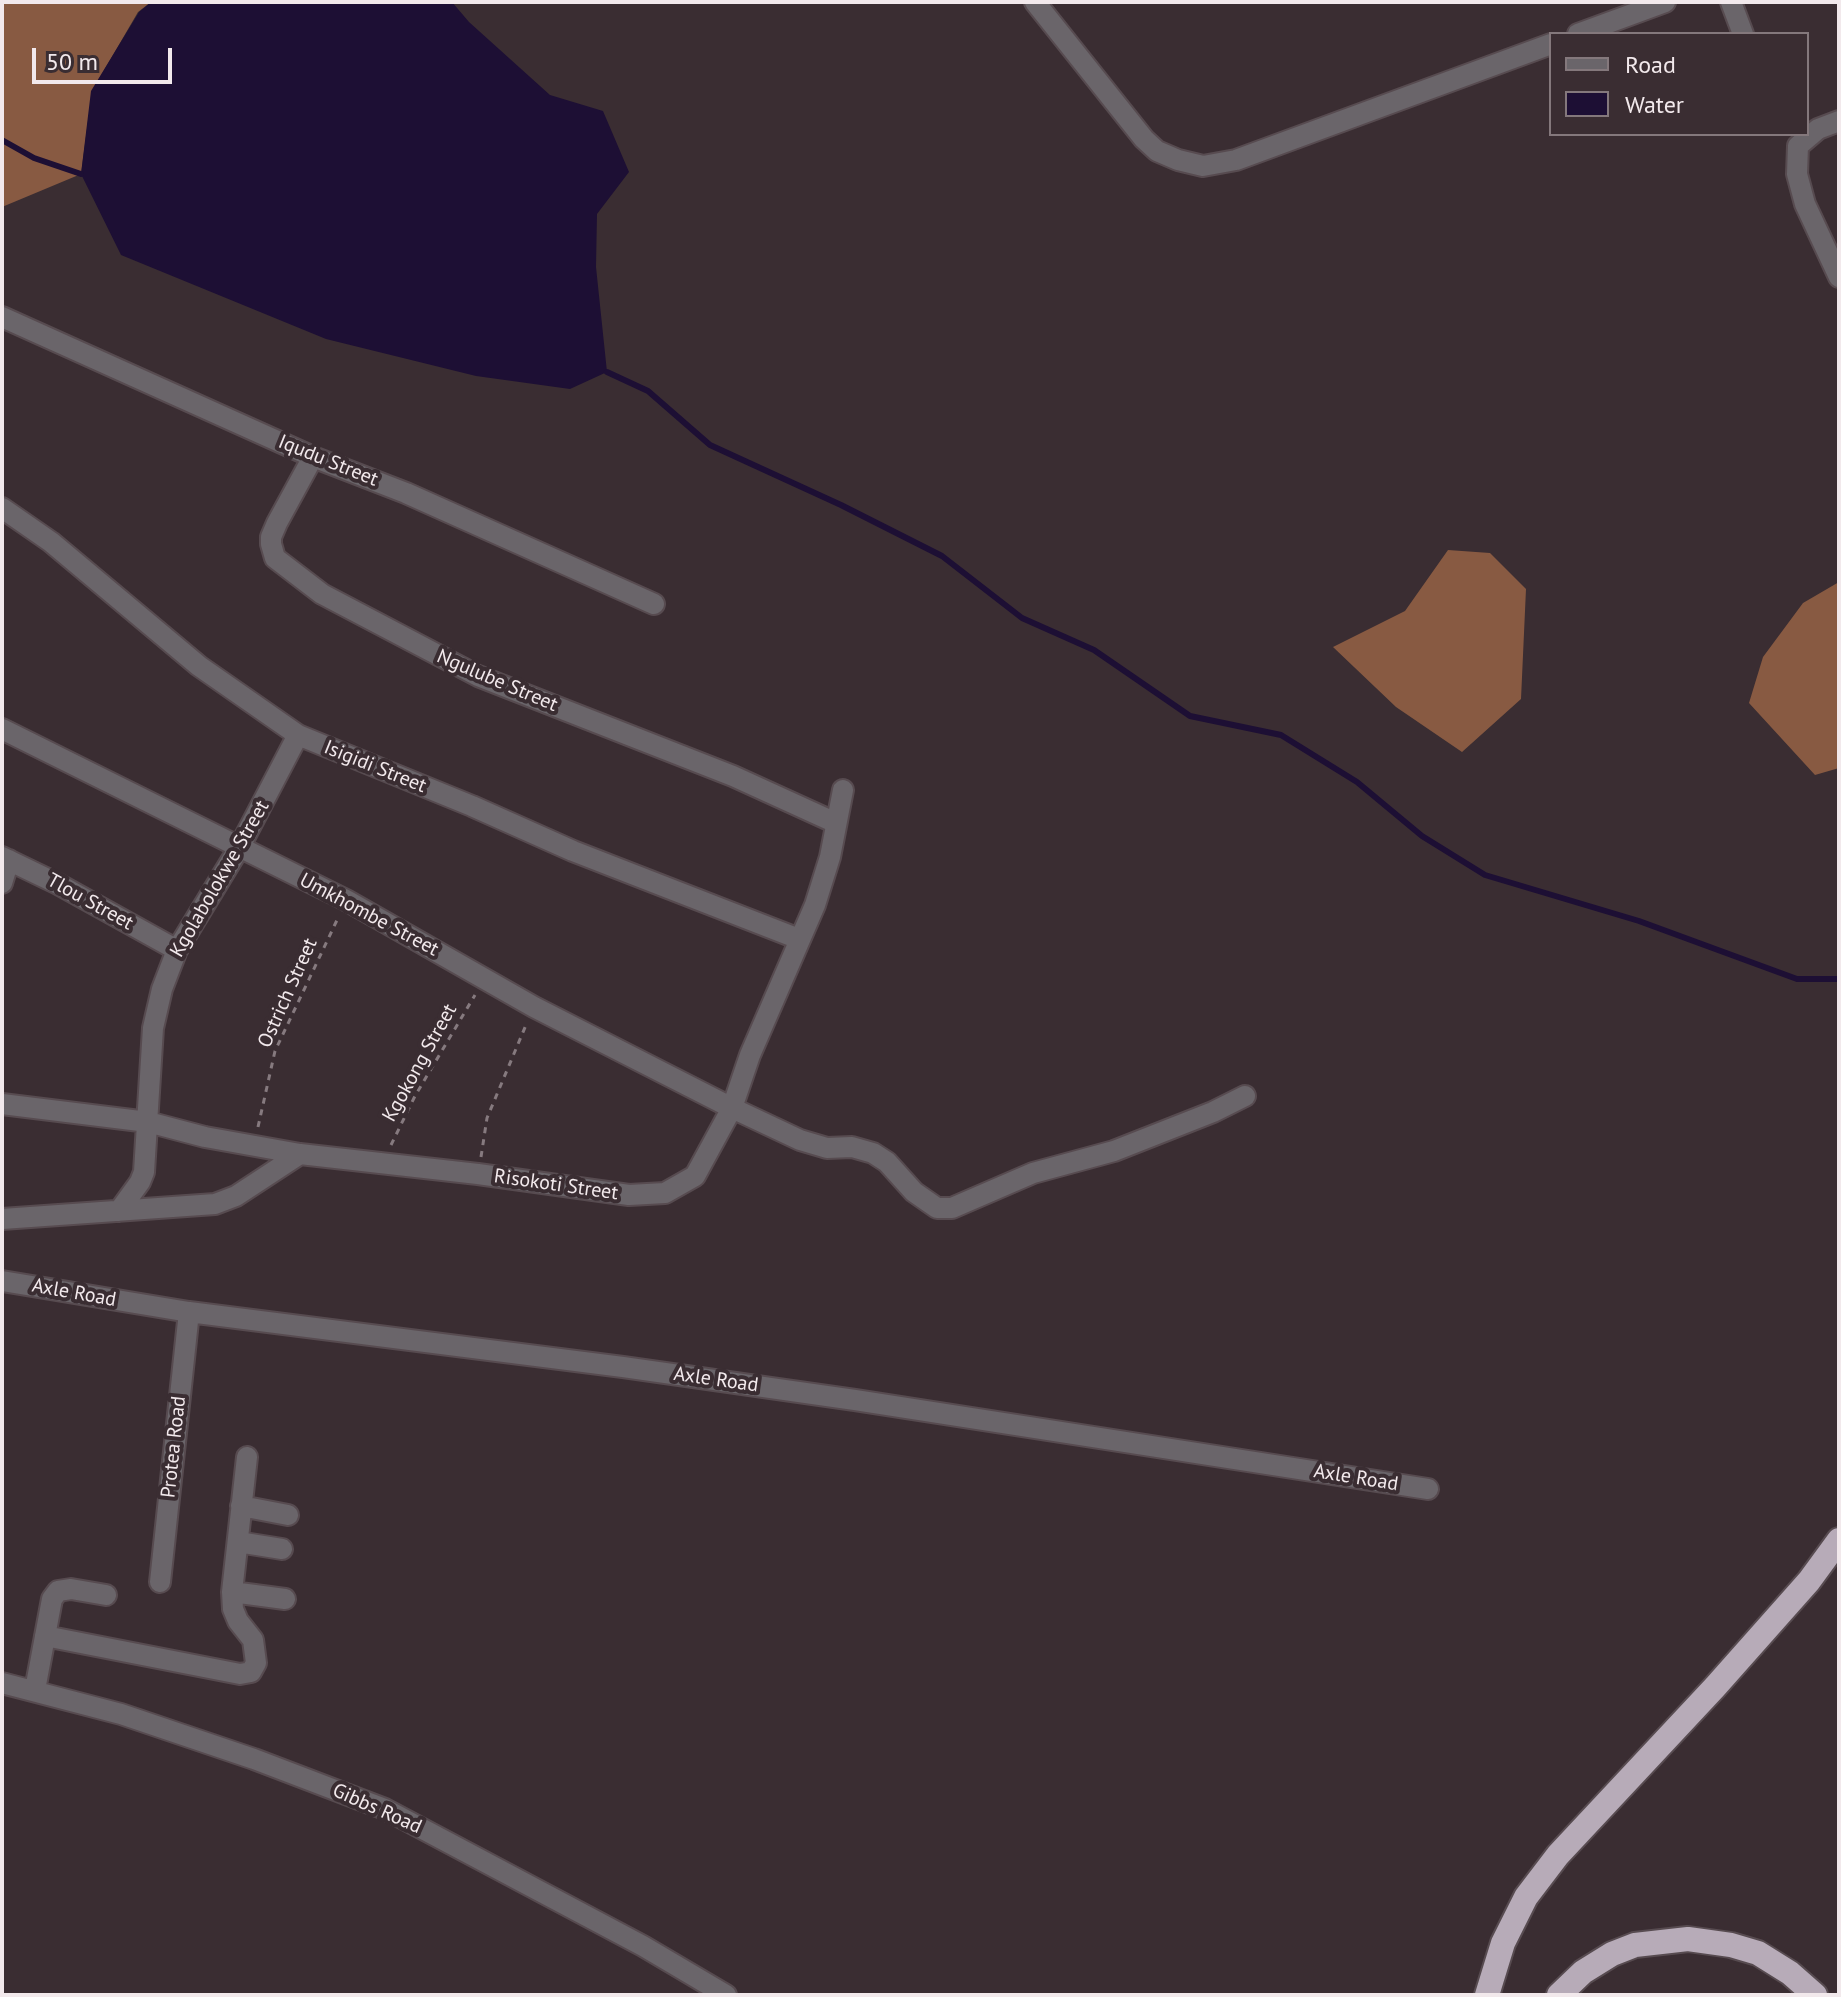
<!DOCTYPE html>
<html>
<head>
<meta charset="utf-8">
<style>
  body { margin:0 }
  #map { position:relative; width:1841px; height:1997px; overflow:hidden; background:#3a2d32; font-family:"PT Sans",sans-serif }
  canvas { display:block }
  .frame { position:absolute; inset:0; border:4px solid #f2e9ec; pointer-events:none }
  .legend { position:absolute; left:1549px; top:32px; width:260px; height:104px; box-sizing:border-box; background:#3a2d32; border:2px solid #84787c; margin:0; padding:10px 14px; list-style:none; font-size:24px; color:#f2e9ec }
  .legend li { display:flex; align-items:center; gap:16px; height:40px }
  .legend b { width:40px; border:2px solid #84787c }
  .scale { position:absolute; left:32px; top:48px; width:140px; height:36px; box-sizing:border-box; border:4px solid #f2e9ec; border-top:0; padding-left:10px; font-size:24px; line-height:28px; white-space:nowrap; color:#f2e9ec; -webkit-text-stroke:6px #3a2d32; paint-order:stroke }
</style>
</head>
<body>
<div id="map">
<canvas width="1841" height="1997"></canvas>
<div class="frame"></div>
<ul class="legend">
<li><b style="height:10px;background:#6a656a"></b>Road</li>
<li><b style="height:22px;background:#1d0f34"></b>Water</li>
</ul>
<div class="scale">50 m</div>
</div>
<script>
const ctx = document.querySelector('canvas').getContext('2d');
ctx.lineJoin = 'round';
function fillPath(path, color) { ctx.fillStyle = color; ctx.fill(path, 'evenodd'); }
const shape = rows => new Path2D(rows.map(r => 'M' + r).join(''));
function trace(path, color, width, dash) { ctx.strokeStyle = color; ctx.lineWidth = width; ctx.lineCap = dash ? 'butt' : 'round'; ctx.setLineDash(dash || []); ctx.stroke(path); }
function write(font, color, halo, rows, align = 'center') {
  ctx.font = font + ' "PT Sans",sans-serif'; ctx.lineWidth = 8; ctx.setLineDash([]); ctx.textBaseline = 'middle'; ctx.strokeStyle = halo; ctx.fillStyle = color; for (const [text, x, y, turn = 0] of rows) {
    ctx.save(); ctx.translate(x, y); ctx.rotate((+turn || 0) * Math.PI / 180); ctx.textAlign = isNaN(turn) ? turn : align; if (halo) ctx.strokeText(text, 0, 0); ctx.fillText(text, 0, 0); ctx.restore();
  }
}
fillPath(shape([
  [2,2,151,2,138,12,92,91,81,174,2,207],
  [1448,550,1490,553,1526,589,1521,699,1462,752,1396,707,1333,647,1405,611],
  [1839,582,1839,768,1815,775,1749,703,1763,657,1803,603]
]), '#885a42');
fillPath(shape([
  [151,2,452,2,469,22,550,95,603,111,629,172,597,214,596,267,607,372,570,389,476,376,326,339,121,255,81,174,91,91,139,12]
]), '#1d0f34');
trace(shape([
  [2,140,34,158,81,174],
  [607,372,648,391,710,445,841,505,942,556,1022,618,1094,650,1190,716,1281,735,1357,782,1422,836,1485,875,1639,921,1797,979,1839,979]
]), '#1d0f34', 6);
const minor = shape([
  [1035,2,1144,139,1157,151,1178,160,1203,166,1236,160,1551,44],
  [1731,2,1743,34],
  [1578,34,1665,2],
  [1839,121,1818,129,1798,146,1797,174,1805,204,1839,277],
  [2,317,313,457,406,493,654,604],
  [313,457,277,523,271,537,271,544,275,558,322,594,478,676,733,776,836,823],
  [2,508,51,542,199,666,298,735,472,806,573,851,799,939],
  [2,729,346,900,534,1007,732,1108,800,1140,827,1148,852,1147,873,1153,887,1162,914,1192,937,1208,952,1208,1033,1173,1114,1151,1213,1112,1245,1096],
  [2,857,58,884,177,950],
  [2,883,9,860],
  [2,1104,148,1122,205,1137,300,1154,478,1174,629,1195,665,1193,695,1176,732,1108,750,1055,815,905,830,857,843,790],
  [119,1211,140,1182,144,1172,153,1028,162,989,177,950,239,848,298,735],
  [2,1219,215,1204,236,1196,300,1154],
  [2,1281,189,1312,623,1367,855,1400,1428,1489],
  [241,1506,288,1515],
  [238,1542,282,1549],
  [160,1582,189,1312],
  [232,1592,285,1599],
  [45,1636,240,1674,251,1672,256,1663,253,1640,238,1621,233,1609,232,1592,247,1457],
  [2,1683,121,1714,254,1759,385,1809,643,1946,726,1995],
  [35,1690,52,1599,58,1591,71,1589,106,1595]
]);
const highway = shape([
  [1487,1995,1503,1943,1526,1897,1558,1855,1715,1687,1809,1581,1839,1540],
  [1559,1995,1583,1972,1612,1954,1635,1945,1688,1939,1731,1945,1758,1953,1790,1973,1815,1995]
]);
trace(minor, '#574b50', 24);
trace(highway, '#574b50', 28);
trace(shape([
  [258,1127,275,1051,338,918],
  [391,1145,415,1096,475,995],
  [481,1157,487,1118,526,1025]
]), '#867a7f', 3, [6, 6]);
trace(minor, '#6a656a', 20);
trace(highway, '#b7abb8', 24);
write('20px', '#f2e9ec', '#3a2d32', [
  ["Iqudu Street",328,461,22],
  ["Ngulube Street",497,681,23],
  ["Isigidi Street",375,767,22],
  ["Kgolabolokwe Street",220,879,-60],
  ["Tlou Street",90,902,29],
  ["Umkhombe Street",369,915,28],
  ["Ostrich Street",288,993,-66],
  ["Kgokong Street",420,1063,-61],
  ["Risokoti Street",556,1185,8],
  ["Axle Road",74,1293,10],
  ["Axle Road",716,1380,8],
  ["Protea Road",174,1447,-84],
  ["Axle Road",1356,1478,9],
  ["Gibbs Road",377,1809,24]
]);
</script>
</body>
</html>
